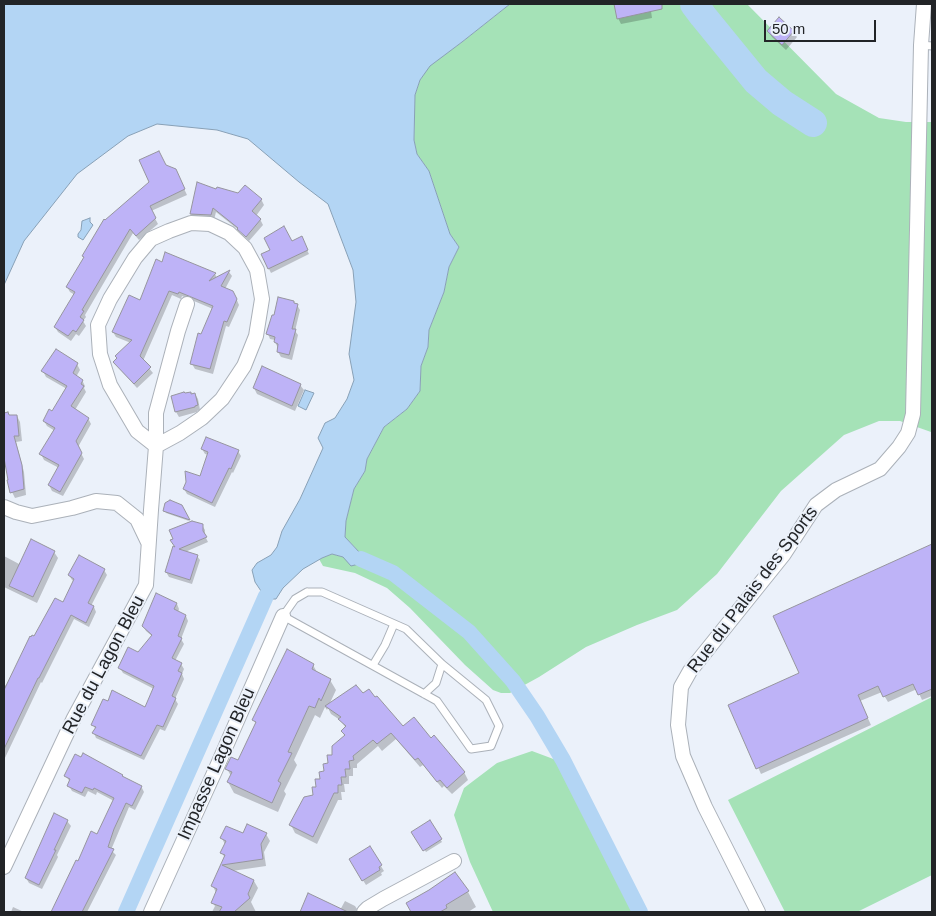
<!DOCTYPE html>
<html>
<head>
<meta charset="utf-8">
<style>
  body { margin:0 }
  #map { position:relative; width:936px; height:916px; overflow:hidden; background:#ebf1fa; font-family:Helvetica,sans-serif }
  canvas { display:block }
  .frame { position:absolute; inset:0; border:5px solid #222427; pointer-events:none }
  .scale { position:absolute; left:764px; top:20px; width:112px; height:22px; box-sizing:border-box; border:2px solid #222427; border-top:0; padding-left:6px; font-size:15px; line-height:18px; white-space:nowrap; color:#222427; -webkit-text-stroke:4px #ebf1fa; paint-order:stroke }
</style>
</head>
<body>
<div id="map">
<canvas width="936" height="916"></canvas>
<div class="frame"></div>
<div class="scale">50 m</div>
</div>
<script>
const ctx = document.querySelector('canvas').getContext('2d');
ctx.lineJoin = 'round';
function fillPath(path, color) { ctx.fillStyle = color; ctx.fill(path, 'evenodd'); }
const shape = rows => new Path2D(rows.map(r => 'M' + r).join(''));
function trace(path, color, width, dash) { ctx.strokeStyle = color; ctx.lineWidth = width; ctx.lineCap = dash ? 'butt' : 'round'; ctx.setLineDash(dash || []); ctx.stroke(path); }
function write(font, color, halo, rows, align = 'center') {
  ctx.font = font + ' Helvetica,sans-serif'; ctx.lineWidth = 4; ctx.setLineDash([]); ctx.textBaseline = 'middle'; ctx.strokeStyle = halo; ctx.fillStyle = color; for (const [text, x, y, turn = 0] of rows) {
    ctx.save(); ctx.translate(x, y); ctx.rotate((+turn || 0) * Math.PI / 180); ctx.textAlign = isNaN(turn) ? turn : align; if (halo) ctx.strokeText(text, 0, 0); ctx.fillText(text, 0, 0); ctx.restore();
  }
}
fillPath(shape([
  [510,4,747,4,836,94,879,118,906,122,932,122,932,433,931,432,900,421,879,421,844,435,781,491,717,574,677,610,637,625,586,647,539,677,510,693,501,693,493,690,465,665,410,608,387,588,355,573,323,566,319,559,332,554,343,557,360,553,345,537,346,521,354,489,365,471,367,459,384,427,407,409,420,391,421,366,428,347,429,330,444,292,449,267,459,247,450,234,429,171,417,154,414,140,415,95,420,80,429,66,462,42],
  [932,697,932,875,857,912,785,912,728,800],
  [532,751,556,760,570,776,637,912,493,912,470,862,454,815,464,788,497,763]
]), '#a5e2b7');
const water = shape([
  [4,4,510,4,462,42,430,66,420,80,415,95,414,140,417,154,429,171,450,234,459,247,449,267,444,292,429,330,428,347,421,366,420,391,407,409,384,427,367,459,365,471,354,489,346,521,345,537,360,553,361,559,359,564,351,566,343,557,332,554,322,558,303,569,283,588,276,599,271,599,261,591,255,582,252,570,257,563,271,555,277,547,282,531,300,499,323,448,318,438,325,423,335,418,347,399,354,380,349,354,356,302,353,270,328,204,299,182,248,139,217,130,157,124,128,136,77,174,24,241,4,285,4,4],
  [90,218,90,222,93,225,83,240,78,237,78,234,81,230,82,221,90,218],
  [305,390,314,393,306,410,298,406,305,390]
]);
fillPath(water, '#b3d5f4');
trace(water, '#88a0b6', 1);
fillPath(shape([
  [615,4,650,4,652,18,621,24,618,18],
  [768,31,793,32,797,37,786,50,772,37],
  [166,166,178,176,187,195,151,211,158,224,139,240,133,233,85,315,86,317,83,321,86,326,79,336,76,334,71,341,58,332,55,327,75,295,70,292,67,287,84,258,83,256,105,222,150,183],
  [198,184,217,190,261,199,264,205,256,216,260,219,263,225,249,241,242,234,240,231,216,212,214,220,194,220,191,214],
  [303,242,309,254,271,273,262,255,292,243],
  [162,263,215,274,217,278,229,272,232,276,225,289,236,298,239,305,229,327,226,326,213,374,195,369,192,364,213,309,182,296,181,299,172,295,143,361,153,373,137,388,118,367,131,343,116,337,113,332,141,302],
  [295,305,297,305,300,310,295,331,298,335,292,360,281,357,278,352,278,348,275,342,275,340,270,339,268,334,275,317],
  [77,364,80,370,76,377,82,380,85,386,84,388,86,392,75,410,88,418,91,424,78,447,84,459,63,496,52,491,49,485,59,468,44,460,41,454,55,431,47,426,44,421,53,413,67,389,46,377,43,371],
  [300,385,304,390,295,411,257,394,254,388],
  [195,394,198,399,200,410,197,411,197,412,179,417,176,412,172,397],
  [17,416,20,422,22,441,16,442,24,472,26,495,15,498,12,492,4,454,4,419],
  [202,449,238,451,241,456,233,473,232,472,215,507,187,494,184,489,201,478,209,455,205,454],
  [182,506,189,521,166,513,165,511],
  [202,525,205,530,205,536,208,542,185,552,197,556,200,560,192,584,169,577,166,572,177,549],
  [932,546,932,696,922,700,917,689,888,702,882,692,860,701,871,725,761,774,730,706,801,674,775,617],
  [54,552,58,558,37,603,4,587,4,556,21,565],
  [104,570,107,575,91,606,94,607,96,612,89,627,74,619,42,683,41,682,4,760,4,689,5,685,7,686,35,638,63,604,74,581,72,580,69,575],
  [177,604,179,609,178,612,186,616,188,621,181,639,184,644,175,661,181,664,184,669,182,674,184,679,175,699,178,704,165,731,160,729,144,760,96,738,94,733,96,730,93,725,145,708,154,689,123,673,120,668,138,654,152,636,146,631,143,626],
  [313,665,318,674,330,680,336,690,329,705,363,695,403,728,431,740,464,772,468,780,452,794,444,786,442,788,423,765,420,767,396,739,382,751,378,746,357,764,357,768,353,768,353,776,349,776,349,784,344,784,345,792,341,792,342,800,338,800,317,844,295,833,291,825,314,796,333,757,345,737,342,731,346,728,340,720,331,714,328,708,327,710,325,707,320,718,315,715,294,760,297,765,284,791,286,794,278,812,234,793,228,782,231,776,227,769,238,762,256,725,254,720],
  [66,776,122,776,123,778,141,786,144,792,135,810,129,807,111,850,116,855,87,912,52,912,59,897,78,863,98,836,114,801,97,792,96,795,88,791,85,797,72,791,69,786,70,782],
  [67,821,71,826,57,855,58,857,42,889,29,883,26,878],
  [429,821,442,842,426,852,413,833],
  [266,834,270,841,264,852,266,866,232,871,254,881,258,888,251,902,256,912,247,911,246,912,212,912,215,906,212,902,216,893,213,886,225,858,222,853,225,845,222,838,243,835],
  [369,847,384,871,381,873,382,875,366,885,350,860],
  [455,874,468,892,476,907,468,912,413,912,408,903],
  [345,901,355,906,357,909,355,912,339,912],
  [13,907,24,912,11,912]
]), '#0003');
trace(shape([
  [361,559,393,573,469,632,513,681,537,716,563,760,640,912],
  [126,912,266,596]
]), '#b3d5f4', 16);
trace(shape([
  [694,4,703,16,756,81,782,103,813,123]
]), '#b3d5f4', 28);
const building = shape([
  [614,4,662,4,662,9,617,19,614,4],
  [779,17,794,31,782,45,767,31,779,17],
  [159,151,166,165,176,169,185,189,150,206,156,218,136,236,130,229,82,310,84,311,80,317,84,320,76,332,73,330,68,336,54,327,75,292,66,287,84,257,82,256,104,219,105,220,149,182,139,160,159,151],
  [197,182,216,189,217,187,238,193,245,185,262,199,252,211,261,219,246,237,237,229,238,228,213,208,211,215,190,214,197,182],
  [284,226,292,241,302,236,308,250,268,269,261,254,270,250,264,238,284,226],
  [165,252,216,273,209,281,230,270,221,286,233,291,237,299,227,322,224,321,210,369,190,364,198,333,201,334,213,306,179,292,178,294,169,291,140,356,151,367,134,384,113,362,117,358,115,356,132,340,112,332,129,295,140,300,156,259,162,262,165,252],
  [278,297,294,301,294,303,298,304,292,329,296,329,289,355,277,352,278,344,274,342,275,337,266,334,272,315,274,315,278,297],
  [56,349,78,363,73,373,83,380,81,384,84,386,71,406,89,418,76,441,82,453,60,492,48,485,59,465,39,454,55,428,43,421,49,409,52,411,67,386,41,371,56,349],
  [262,366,301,384,292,406,253,388,262,366],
  [184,392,185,393,191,392,191,394,195,393,198,405,195,406,195,407,175,412,171,396,184,392],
  [8,412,9,415,17,415,19,436,14,436,22,465,24,489,10,493,7,480,8,480,4,458,4,413,8,412],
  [206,437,239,450,231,469,229,468,212,503,183,489,186,482,185,471,200,476,208,452,201,449,206,437],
  [170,500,182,505,190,520,163,511,165,503,170,500],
  [192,521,203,524,203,531,207,537,179,549,198,555,190,580,165,572,173,546,175,547,170,540,173,539,169,530,192,521],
  [31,539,55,551,33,597,9,586,31,539],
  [932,544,932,689,918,695,913,684,883,697,878,686,858,695,868,718,756,769,728,705,799,673,773,616,932,544],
  [79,555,105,569,88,603,94,606,86,623,71,615,39,678,38,678,4,749,4,690,30,636,31,637,32,635,34,636,55,598,63,602,74,579,68,575,79,555],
  [156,593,177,603,174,609,186,615,178,636,182,638,172,658,182,663,178,671,182,673,172,696,176,698,163,727,157,725,141,756,92,733,96,727,91,725,103,699,108,701,112,690,145,707,154,686,118,668,128,647,138,652,152,635,142,626,156,593],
  [287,649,314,664,312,669,331,679,321,701,319,698,315,708,309,706,288,752,292,753,278,781,281,783,272,803,227,782,232,772,225,769,231,757,238,760,256,722,252,720,287,649],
  [356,685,363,693,369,689,375,697,377,696,403,726,414,717,431,738,434,735,465,772,447,788,440,780,437,782,418,758,415,760,391,733,377,744,373,740,353,756,354,760,349,761,350,769,345,769,346,777,341,777,342,785,338,785,338,793,334,793,313,837,289,825,304,797,313,795,312,787,316,787,315,779,320,779,319,772,324,771,323,764,328,763,327,755,332,755,332,746,345,735,341,731,346,726,338,719,341,717,325,706,356,685],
  [83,753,123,775,122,776,142,786,132,806,126,803,114,829,108,847,114,849,82,912,51,912,76,860,78,861,91,831,97,834,114,798,94,788,93,790,85,787,82,793,67,786,70,779,64,776,75,754,81,757,83,753],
  [54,813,68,820,54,850,56,850,39,885,25,878,54,813],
  [430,820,442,839,423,851,411,832,430,820],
  [247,824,267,833,261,844,263,859,222,865,254,880,248,894,250,898,234,912,219,912,222,907,211,903,217,889,211,886,225,855,220,853,226,841,220,838,226,826,243,833,247,824],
  [370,846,382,865,379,867,380,870,362,881,349,859,370,846],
  [455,872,469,891,446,905,447,908,440,912,411,912,406,903,429,890,455,872],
  [308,893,348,912,300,912,308,893]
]);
fillPath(building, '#beb3f7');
trace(building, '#96959e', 1);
const service = shape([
  [921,45,932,46],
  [307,592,322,592,406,629,442,664,486,700,499,726,491,746,471,749,437,701,283,616,295,599,307,592],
  [373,665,385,645,394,624],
  [424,694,436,683,442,664]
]);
const minor = shape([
  [191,223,210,224,229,233,245,248,257,270,262,299,256,336,244,366,222,399,202,418,180,433,156,446,137,431,110,385,100,354,98,325,110,299,135,258,151,239,169,231,191,223],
  [4,507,16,512,32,516,72,508,96,501,117,503,137,519,148,542],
  [4,867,74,718,146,585,151,510,156,446,156,413,178,331,187,304],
  [151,912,215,771,283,616],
  [364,912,368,908,383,899,454,861],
  [758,912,705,807,683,756,678,725,681,687,690,671,784,554,816,505,836,490,880,469,899,447,908,433,913,414,921,45,924,4]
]);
trace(service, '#abb1b9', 9);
trace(minor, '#abb1b9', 16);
trace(service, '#fff', 7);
trace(minor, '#fff', 14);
write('18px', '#222427', '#ebf1fa', [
  ["Rue du Palais des Sports",753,590,-53],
  ["Rue du Lagon Bleu",104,665,-62],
  ["Impasse Lagon Bleu",217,764,-66]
]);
</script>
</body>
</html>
